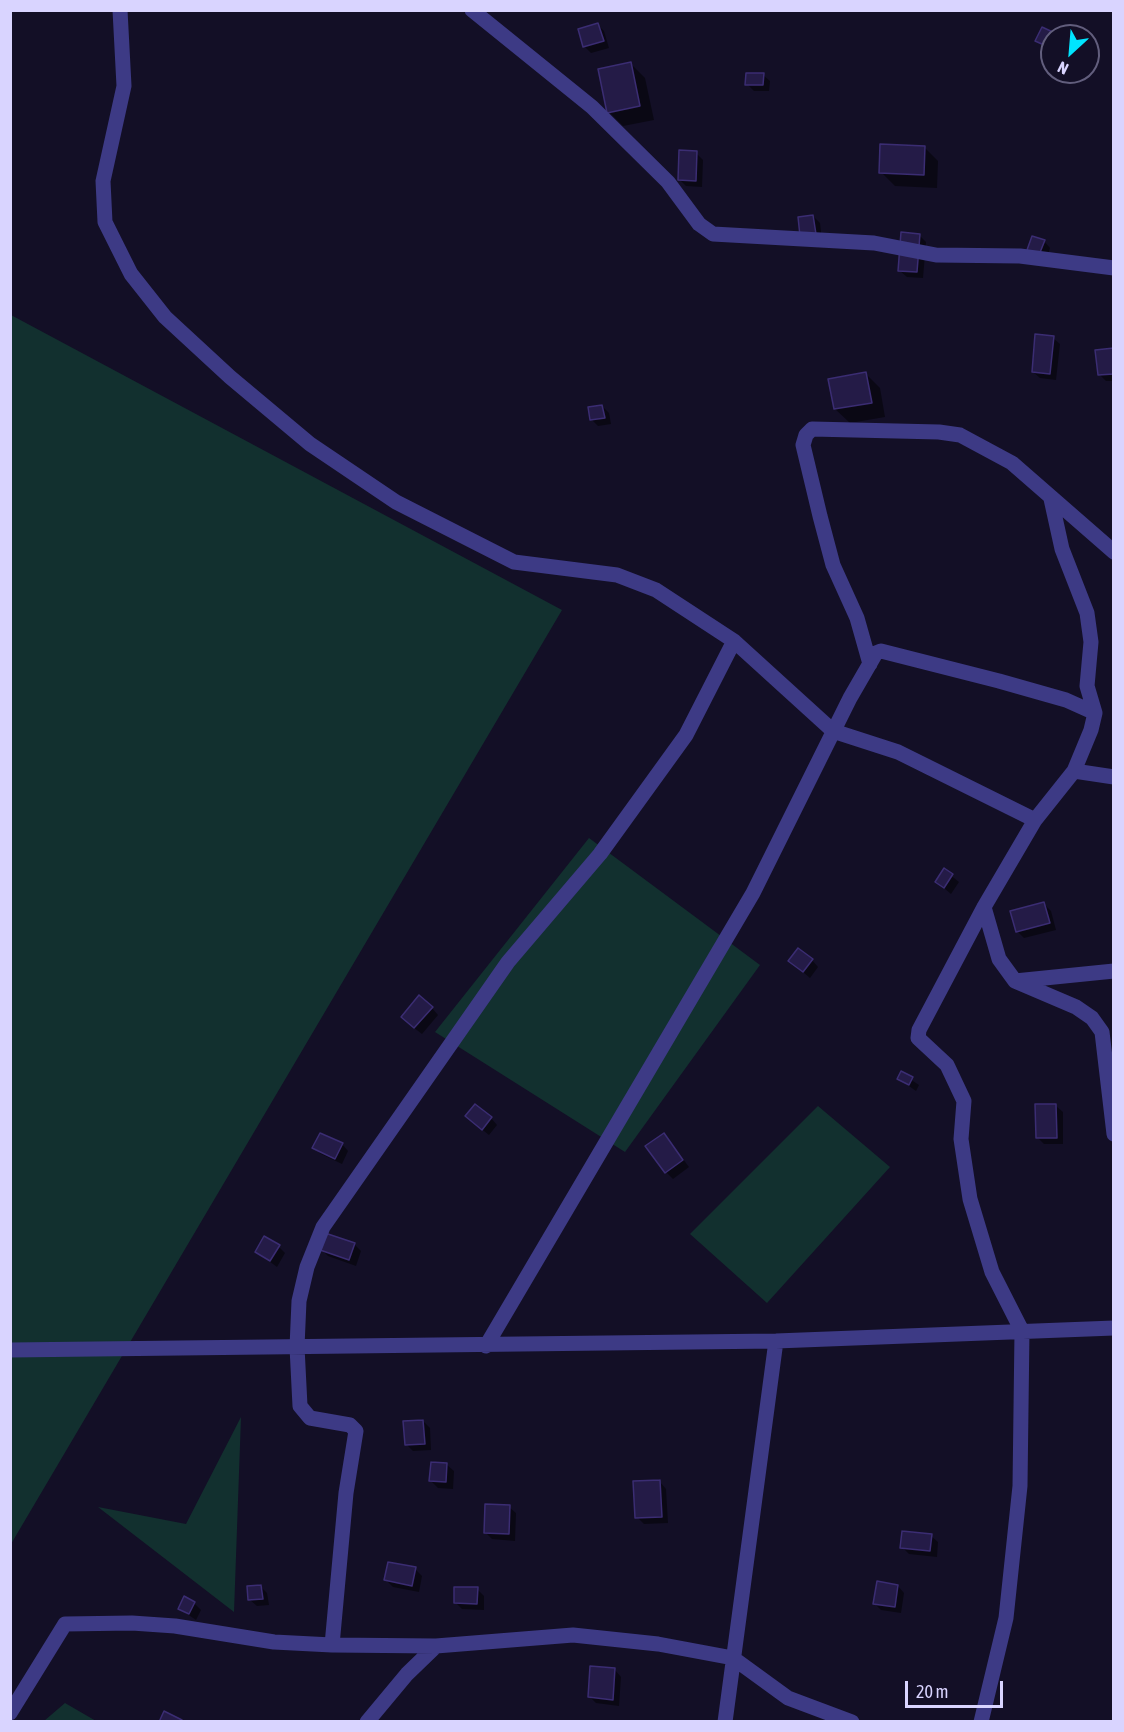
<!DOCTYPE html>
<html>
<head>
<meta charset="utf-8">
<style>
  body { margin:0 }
  #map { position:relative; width:1124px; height:1732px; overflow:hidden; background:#130f26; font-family:"Asap Condensed",sans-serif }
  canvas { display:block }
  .frame { position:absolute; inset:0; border:12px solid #d9d4ff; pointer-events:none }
  .north { position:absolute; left:1040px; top:24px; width:60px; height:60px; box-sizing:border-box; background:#130f26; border:2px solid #625e7d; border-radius:50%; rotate:206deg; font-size:16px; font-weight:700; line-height:24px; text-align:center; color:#d9d4ff }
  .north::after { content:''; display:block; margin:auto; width:21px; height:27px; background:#00e5ff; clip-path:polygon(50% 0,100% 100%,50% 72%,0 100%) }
  .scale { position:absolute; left:905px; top:1681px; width:98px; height:27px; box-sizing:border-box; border:3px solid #d9d4ff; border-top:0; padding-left:8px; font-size:18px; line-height:21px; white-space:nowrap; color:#d9d4ff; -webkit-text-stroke:4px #130f26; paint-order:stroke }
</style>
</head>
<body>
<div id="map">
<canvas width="1124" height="1732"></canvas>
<div class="frame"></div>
<div class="north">N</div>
<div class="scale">20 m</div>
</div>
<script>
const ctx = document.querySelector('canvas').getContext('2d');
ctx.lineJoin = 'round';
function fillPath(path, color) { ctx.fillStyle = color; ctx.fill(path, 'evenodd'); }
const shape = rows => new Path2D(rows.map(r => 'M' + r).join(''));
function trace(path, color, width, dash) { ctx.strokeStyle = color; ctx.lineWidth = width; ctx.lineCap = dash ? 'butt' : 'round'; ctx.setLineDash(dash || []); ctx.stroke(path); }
fillPath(shape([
  [11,315,562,610,11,1544],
  [589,838,760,965,625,1152,435,1032],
  [818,1106,890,1167,767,1303,690,1234],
  [241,1417,234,1612,98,1507,186,1524],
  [65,1703,96,1721,44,1721]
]), '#12302f');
fillPath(shape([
  [598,25,604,31,609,48,591,53,585,47,580,30],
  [1042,29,1057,36,1052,36,1052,51,1037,40],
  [631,64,645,78,654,120,623,126,609,112],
  [763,75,770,81,769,91,754,91,747,84],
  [924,147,938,161,937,188,895,186,881,172],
  [696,153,703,160,702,187,686,186,679,179],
  [813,216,820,223,822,240,808,242],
  [919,235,926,242,923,278,907,277,900,271],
  [1044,241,1050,248,1046,261,1036,257],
  [1053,338,1060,344,1056,380,1040,378,1033,372],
  [1114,350,1114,381,1106,381,1099,374],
  [866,374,880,388,885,417,850,423,835,409],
  [602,406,609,413,611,424,598,426,591,419],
  [944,870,959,882,951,894,937,882],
  [1044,904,1051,911,1056,930,1024,938,1018,932,1012,913],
  [812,960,818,967,810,978,790,961],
  [432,1008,438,1015,422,1034,409,1024],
  [901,1073,919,1085,916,1091,899,1079],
  [1056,1106,1063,1112,1063,1144,1044,1144,1037,1137],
  [491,1118,497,1125,489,1135,474,1123],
  [670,1142,689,1167,673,1179,666,1172],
  [342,1144,348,1151,342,1164,321,1154,314,1148],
  [354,1244,361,1251,356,1266,328,1256,322,1250],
  [279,1247,285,1253,277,1267,257,1252],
  [423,1421,430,1428,431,1450,413,1451,406,1444],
  [447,1465,454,1471,453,1489,438,1488,431,1481],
  [660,1482,666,1489,668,1523,644,1524,637,1517],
  [509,1507,516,1513,515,1541,492,1539,486,1533],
  [931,1536,938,1542,937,1557,909,1554,902,1547],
  [415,1569,422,1576,419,1592,393,1587,386,1580],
  [898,1586,904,1593,901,1613,881,1610,874,1603],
  [261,1587,267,1593,269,1605,257,1606,250,1600],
  [477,1589,484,1596,484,1610,462,1609,455,1602],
  [194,1603,201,1610,196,1620,180,1609],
  [615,1670,621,1677,619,1706,596,1703,590,1697]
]), '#0007');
const building = shape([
  [598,23,604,41,583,47,578,29,598,23],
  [1042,27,1057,34,1052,36,1051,48,1035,41,1042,27],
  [631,62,640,106,607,113,598,69,631,62],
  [746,73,764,73,763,85,745,85,746,73],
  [880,144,925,146,924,175,879,173,880,144],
  [679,150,697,151,696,181,678,180,679,150],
  [813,215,816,234,800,236,798,217,813,215],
  [901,232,920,234,917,272,898,271,901,232],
  [1032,236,1045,240,1039,255,1027,250,1032,236],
  [1035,334,1054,336,1050,374,1032,372,1035,334],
  [1114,348,1114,374,1098,375,1095,350,1114,348],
  [866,372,872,403,834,409,828,379,866,372],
  [602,405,605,418,590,420,588,407,602,405],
  [944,868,953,874,944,888,935,882,944,868],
  [1044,902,1050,923,1016,932,1010,911,1044,902],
  [798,948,813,959,803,972,788,961,798,948],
  [419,995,433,1007,414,1028,401,1017,419,995],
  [901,1071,913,1077,909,1085,897,1079,901,1071],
  [475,1104,492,1117,482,1130,465,1116,475,1104],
  [1035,1104,1056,1104,1057,1138,1036,1138,1035,1104],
  [320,1133,343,1143,335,1159,312,1148,320,1133],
  [664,1133,683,1160,665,1173,645,1146,664,1133],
  [325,1233,355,1243,349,1260,320,1250,325,1233],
  [264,1236,280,1245,270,1261,255,1252,264,1236],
  [423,1420,425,1444,405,1445,403,1421,423,1420],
  [431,1462,447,1463,446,1482,429,1481,431,1462],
  [660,1480,662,1517,635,1518,633,1481,660,1480],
  [485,1504,510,1505,509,1534,484,1533,485,1504],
  [902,1531,932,1534,930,1551,900,1548,902,1531],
  [388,1562,416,1567,412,1586,384,1580,388,1562],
  [877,1581,898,1585,895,1607,873,1604,877,1581],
  [261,1585,263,1599,248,1600,247,1586,261,1585],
  [454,1587,478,1587,477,1604,454,1603,454,1587],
  [184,1596,195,1602,189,1614,178,1609,184,1596],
  [590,1666,615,1668,613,1700,588,1697,590,1666],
  [164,1711,182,1720,181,1722,159,1722,164,1711]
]);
fillPath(building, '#241b47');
trace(building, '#3b2d73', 1.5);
trace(shape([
  [120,10,124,86,103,181,105,222,131,274,165,317,230,377,310,444,396,502,514,562,617,575,656,590,734,641,833,731,898,752,1035,820],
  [472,10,592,107,668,182,699,224,713,234,874,243,936,255,1020,256,1114,268],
  [870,664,857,618,833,565,820,516,803,445,806,435,812,429,939,432,960,435,1012,463,1114,552],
  [1074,771,1114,777],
  [984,907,999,959,1015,981,1076,1007,1092,1018,1102,1032,1114,1134],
  [1015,981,1114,971],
  [486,1346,753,893,850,698,876,653,881,651,999,681,1066,700,1095,713],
  [10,1350,776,1341,1114,1328],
  [332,1645,346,1493,356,1431,350,1425,310,1418,300,1406,297,1347,299,1301,307,1267,323,1227,508,962,600,854,686,735,734,641],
  [10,1713,65,1624,132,1623,175,1626,274,1642,332,1645,436,1646,573,1635,658,1644,733,1658,788,1698,852,1722],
  [367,1722,407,1674,436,1646],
  [725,1722,776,1341],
  [981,1722,1006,1618,1020,1486,1022,1331,992,1272,970,1199,961,1139,964,1101,947,1065,918,1038,919,1030,984,907,1035,820,1074,771,1091,730,1095,713,1087,686,1091,642,1087,613,1062,549,1051,499]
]), '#3d3a85', 15);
</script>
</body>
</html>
